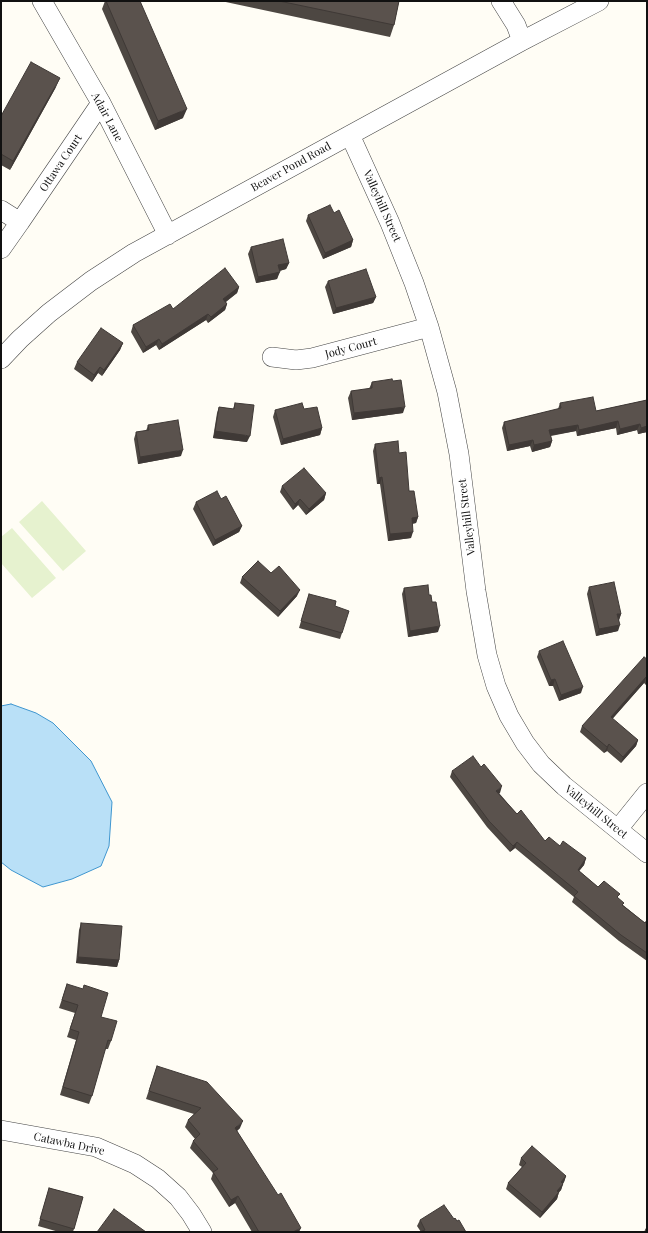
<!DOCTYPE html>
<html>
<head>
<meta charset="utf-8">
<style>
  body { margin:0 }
  #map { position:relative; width:648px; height:1233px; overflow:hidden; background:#fffdf5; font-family:"Playfair Display",serif }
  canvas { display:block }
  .frame { position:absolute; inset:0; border:2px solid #111; pointer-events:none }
</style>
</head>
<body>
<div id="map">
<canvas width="648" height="1233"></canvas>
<div class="frame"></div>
</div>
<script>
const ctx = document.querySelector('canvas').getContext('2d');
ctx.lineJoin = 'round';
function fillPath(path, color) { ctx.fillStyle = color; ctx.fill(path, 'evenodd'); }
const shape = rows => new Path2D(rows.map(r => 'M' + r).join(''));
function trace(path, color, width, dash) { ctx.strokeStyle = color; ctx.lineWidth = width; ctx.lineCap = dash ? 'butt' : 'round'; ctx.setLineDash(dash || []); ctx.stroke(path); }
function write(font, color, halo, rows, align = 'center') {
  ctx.font = font + ' "Playfair Display",serif'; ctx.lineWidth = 4; ctx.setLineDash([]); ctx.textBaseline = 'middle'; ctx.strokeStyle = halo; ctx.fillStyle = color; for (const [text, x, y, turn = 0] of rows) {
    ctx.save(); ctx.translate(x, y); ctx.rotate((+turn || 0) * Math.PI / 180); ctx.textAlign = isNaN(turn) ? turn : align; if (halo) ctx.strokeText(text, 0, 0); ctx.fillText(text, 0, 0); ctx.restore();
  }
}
fillPath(shape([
  [42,501,86,551,63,571,19,522],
  [12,528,56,578,32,598,1,563,1,537]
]), '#e6f2cf');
const water = shape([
  [11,704,36,713,53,723,91,761,112,802,109,846,101,866,72,879,43,887,11,870,1,862,1,706,11,704]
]);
fillPath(water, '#b9e0f7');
trace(water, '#3f96cf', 1);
const minor = shape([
  [42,1,101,103,168,235],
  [501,1,516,25,522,41],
  [350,135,390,223,414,283,429,327,447,392,459,454,476,591,487,655,496,686,509,716,525,743,541,764,564,786,647,853],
  [1,210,20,222,1,249],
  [20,222,101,103],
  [272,357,296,360,312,358,429,327],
  [1,359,20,339,49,313,91,281,134,253,522,41,599,1],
  [618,829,647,793],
  [1,1130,96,1147,135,1164,158,1179,178,1197,191,1214,202,1232]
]);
trace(minor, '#444', 20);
trace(minor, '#fff', 19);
fillPath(shape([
  [105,1,140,1,183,118,155,130,102,9],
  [221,1,399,1,394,25,390,37],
  [56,87,10,170,1,165,1,116],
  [334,213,353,240,351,247,323,259,306,221,308,215],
  [251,247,289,263,286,269,279,271,277,279,256,283,248,254],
  [328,281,376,297,373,303,333,314,325,287],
  [239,287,237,293,226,302,227,304,225,310,208,323,206,320,159,350,156,345,143,353,131,332,133,325,173,309],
  [123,343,120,350,102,376,98,373,92,382,74,369,77,362],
  [393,381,403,413,352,420,348,398,351,391,369,389,372,382],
  [647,400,647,432,638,434,637,430,617,435,616,428,577,436,576,431,551,436,552,441,550,447,532,452,530,446,507,451,502,428,504,422,558,409,560,403,596,411],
  [235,403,247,442,213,438,217,413,219,407,233,409],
  [304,409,322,428,320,435,281,445,273,417,275,410],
  [148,425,181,456,138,464,134,439,136,432,146,431],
  [375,444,399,453,409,491,418,517,416,523,412,524,411,538,388,541,380,484,377,484,373,451],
  [282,486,326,493,324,500,306,515,298,505,293,510,280,492],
  [221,499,242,526,239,532,213,546,193,509,196,502],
  [271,573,297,596,278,617,240,583,242,577],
  [589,587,621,614,619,620,618,631,596,636,587,594],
  [404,588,429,595,432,602,438,632,408,637,402,594],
  [309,594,335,606,342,633,340,639,299,628],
  [539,651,581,693,559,701,553,686,549,686,537,657],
  [647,659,647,686,644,683,612,719,638,740,636,746,621,763,607,751,604,753,580,732,582,726],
  [481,767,500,793,499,793,517,814,545,841,560,846,586,858,584,865,579,871,598,887,618,898,623,905,645,923,647,920,647,961,619,941,572,902,574,897,515,848,510,852,487,827,450,777,452,771],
  [81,923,119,960,117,967,76,963,79,930],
  [67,984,101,1017,111,1041,108,1049,105,1049,92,1096,89,1104,60,1095,76,1040,67,1037,75,1013,59,1008],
  [157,1066,240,1128,237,1131,299,1232,252,1232,235,1203,229,1207,211,1179,213,1173,190,1148,193,1141,195,1139,185,1127,188,1120,194,1114,146,1099],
  [521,1158,566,1176,564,1182,563,1184,561,1190,559,1192,557,1199,540,1218,506,1189,508,1183,522,1167,519,1165],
  [49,1188,83,1197,73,1232,59,1232,38,1226],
  [454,1219,457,1221,466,1232,421,1232,417,1226,420,1220]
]), '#4d4742');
fillPath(shape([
  [60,78,56,87,10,170,13,161],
  [187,109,183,118,155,130,158,121],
  [353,240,351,247,323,259,325,253],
  [289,263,286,269,276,272,278,265],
  [280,272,277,279,256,283,258,277],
  [239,287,237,293,221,305,223,299],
  [376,297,373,303,333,314,336,308],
  [227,304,225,310,208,323,211,317],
  [208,314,206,320,159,350,162,344],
  [159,339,156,345,143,353,146,347],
  [123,343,120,350,102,376,104,370],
  [100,367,98,373,92,382,94,375],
  [405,407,403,413,352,420,354,413],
  [618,421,616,428,577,436,579,430],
  [640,424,637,430,617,435,620,429],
  [578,425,576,431,547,436,549,430],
  [647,426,647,432,638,434,641,428],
  [322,428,320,435,281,445,283,439],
  [215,431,250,436,247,442,213,438],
  [533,440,530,446,507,451,509,445],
  [552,441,550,447,532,452,534,445],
  [183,450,181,456,138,464,140,457],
  [382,477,380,484,377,484,379,478],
  [326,493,324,500,306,515,309,509],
  [300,499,298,505,293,510,295,504],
  [418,517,416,523,409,524,412,518],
  [242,526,239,532,213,546,215,540],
  [413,532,411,538,388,541,390,534],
  [300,590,297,596,278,617,280,611],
  [617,614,621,614,619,620],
  [620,625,618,631,596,636,599,629],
  [440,626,438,632,408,637,410,631],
  [646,677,644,683,608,724,611,717],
  [555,679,553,686,549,686,551,680],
  [583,687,581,693,559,701,561,695],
  [638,740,636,746,621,763,623,757],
  [609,744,607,751,604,753,607,747],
  [502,786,500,793,494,797,496,791],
  [517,842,515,848,510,852,513,846],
  [586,858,584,865,575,876,578,870],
  [78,957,119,960,117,967,76,963],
  [243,1121,240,1128,232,1135,235,1128],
  [566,1176,564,1182,558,1188,561,1182],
  [563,1184,561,1190,555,1197,557,1191],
  [559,1192,557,1199,540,1218,542,1212],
  [238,1196,235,1203,229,1207,231,1200],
  [301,1228,299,1232,293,1232]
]), '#3f3936');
const building = shape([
  [106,1,140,1,187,109,158,121,106,1],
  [279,1,399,1,394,25,279,1],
  [31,62,60,78,13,161,1,154,1,116,31,62],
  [330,205,334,213,339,210,353,240,325,253,308,215,330,205],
  [283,239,289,263,278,265,280,272,258,277,251,247,283,239],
  [225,268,239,287,223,299,227,304,211,317,208,314,162,344,159,339,146,347,133,325,170,304,173,309,225,268],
  [366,269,376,297,336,308,328,281,366,269],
  [101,328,123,343,104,370,100,367,94,375,77,362,101,328],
  [392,379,393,381,401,380,405,407,354,413,351,391,372,388,372,382,392,379],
  [593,397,596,411,647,400,647,426,641,428,640,424,620,429,618,421,579,430,578,425,549,430,552,441,534,445,533,440,509,445,504,422,561,408,560,403,593,397],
  [235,403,254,405,250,436,215,431,219,407,234,409,235,403],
  [302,403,304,409,317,407,322,428,283,439,275,410,302,403],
  [178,420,183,450,140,457,136,432,149,430,148,425,178,420],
  [398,441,399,453,406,452,409,491,414,491,418,517,412,518,413,532,390,534,382,477,379,478,375,444,398,441],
  [304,468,326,493,309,509,300,499,295,504,282,486,304,468],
  [217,491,221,499,226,496,242,526,215,540,196,502,217,491],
  [258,561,271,573,279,566,300,590,280,611,242,577,258,561],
  [614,582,621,614,617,614,620,625,599,629,589,587,614,582],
  [428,585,429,595,431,595,432,602,436,602,440,626,410,631,404,588,428,585],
  [309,594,336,601,335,606,349,611,342,633,301,621,309,594],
  [563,641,583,687,561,695,555,679,551,680,539,651,563,641],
  [644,657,647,659,647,677,646,677,611,717,638,740,623,757,609,744,607,747,582,726,644,657],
  [473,756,481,767,484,764,502,786,496,791,517,814,521,810,545,841,549,837,560,846,563,841,586,858,578,870,598,887,604,881,620,894,617,897,624,903,622,905,645,923,647,920,647,953,621,935,574,896,578,892,517,842,513,846,489,821,452,771,473,756],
  [81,923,122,926,119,960,78,957,81,923],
  [67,984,83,989,84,985,108,993,101,1017,117,1021,111,1041,108,1040,92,1096,63,1087,79,1032,70,1029,78,1005,62,1000,67,984],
  [157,1066,207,1082,243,1121,235,1128,278,1195,281,1193,301,1228,293,1232,259,1232,238,1196,231,1200,213,1172,218,1169,193,1141,200,1134,188,1120,201,1108,149,1091,157,1066],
  [532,1146,566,1176,561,1182,563,1184,557,1191,559,1192,542,1212,508,1183,526,1163,521,1158,532,1146],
  [49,1188,83,1197,74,1229,40,1219,49,1188],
  [444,1205,454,1219,455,1218,457,1221,459,1220,466,1232,423,1232,422,1231,425,1230,420,1220,444,1205],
  [114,1209,146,1232,97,1232,114,1209],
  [647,1227,647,1232,646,1232,645,1231,647,1227]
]);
fillPath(building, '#5a524d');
trace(building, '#3f3936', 1);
write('11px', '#111', '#fff', [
  ["Adair Lane",107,117,62],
  ["Ottawa Court",61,163,-56],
  ["Beaver Pond Road",291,167,-29],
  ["Valleyhill Street",382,206,66],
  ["Jody Court",351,348,-15],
  ["Valleyhill Street",467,517,-97],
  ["Valleyhill Street",596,812,39],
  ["Catawba Drive",69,1144,12]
]);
</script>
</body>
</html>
